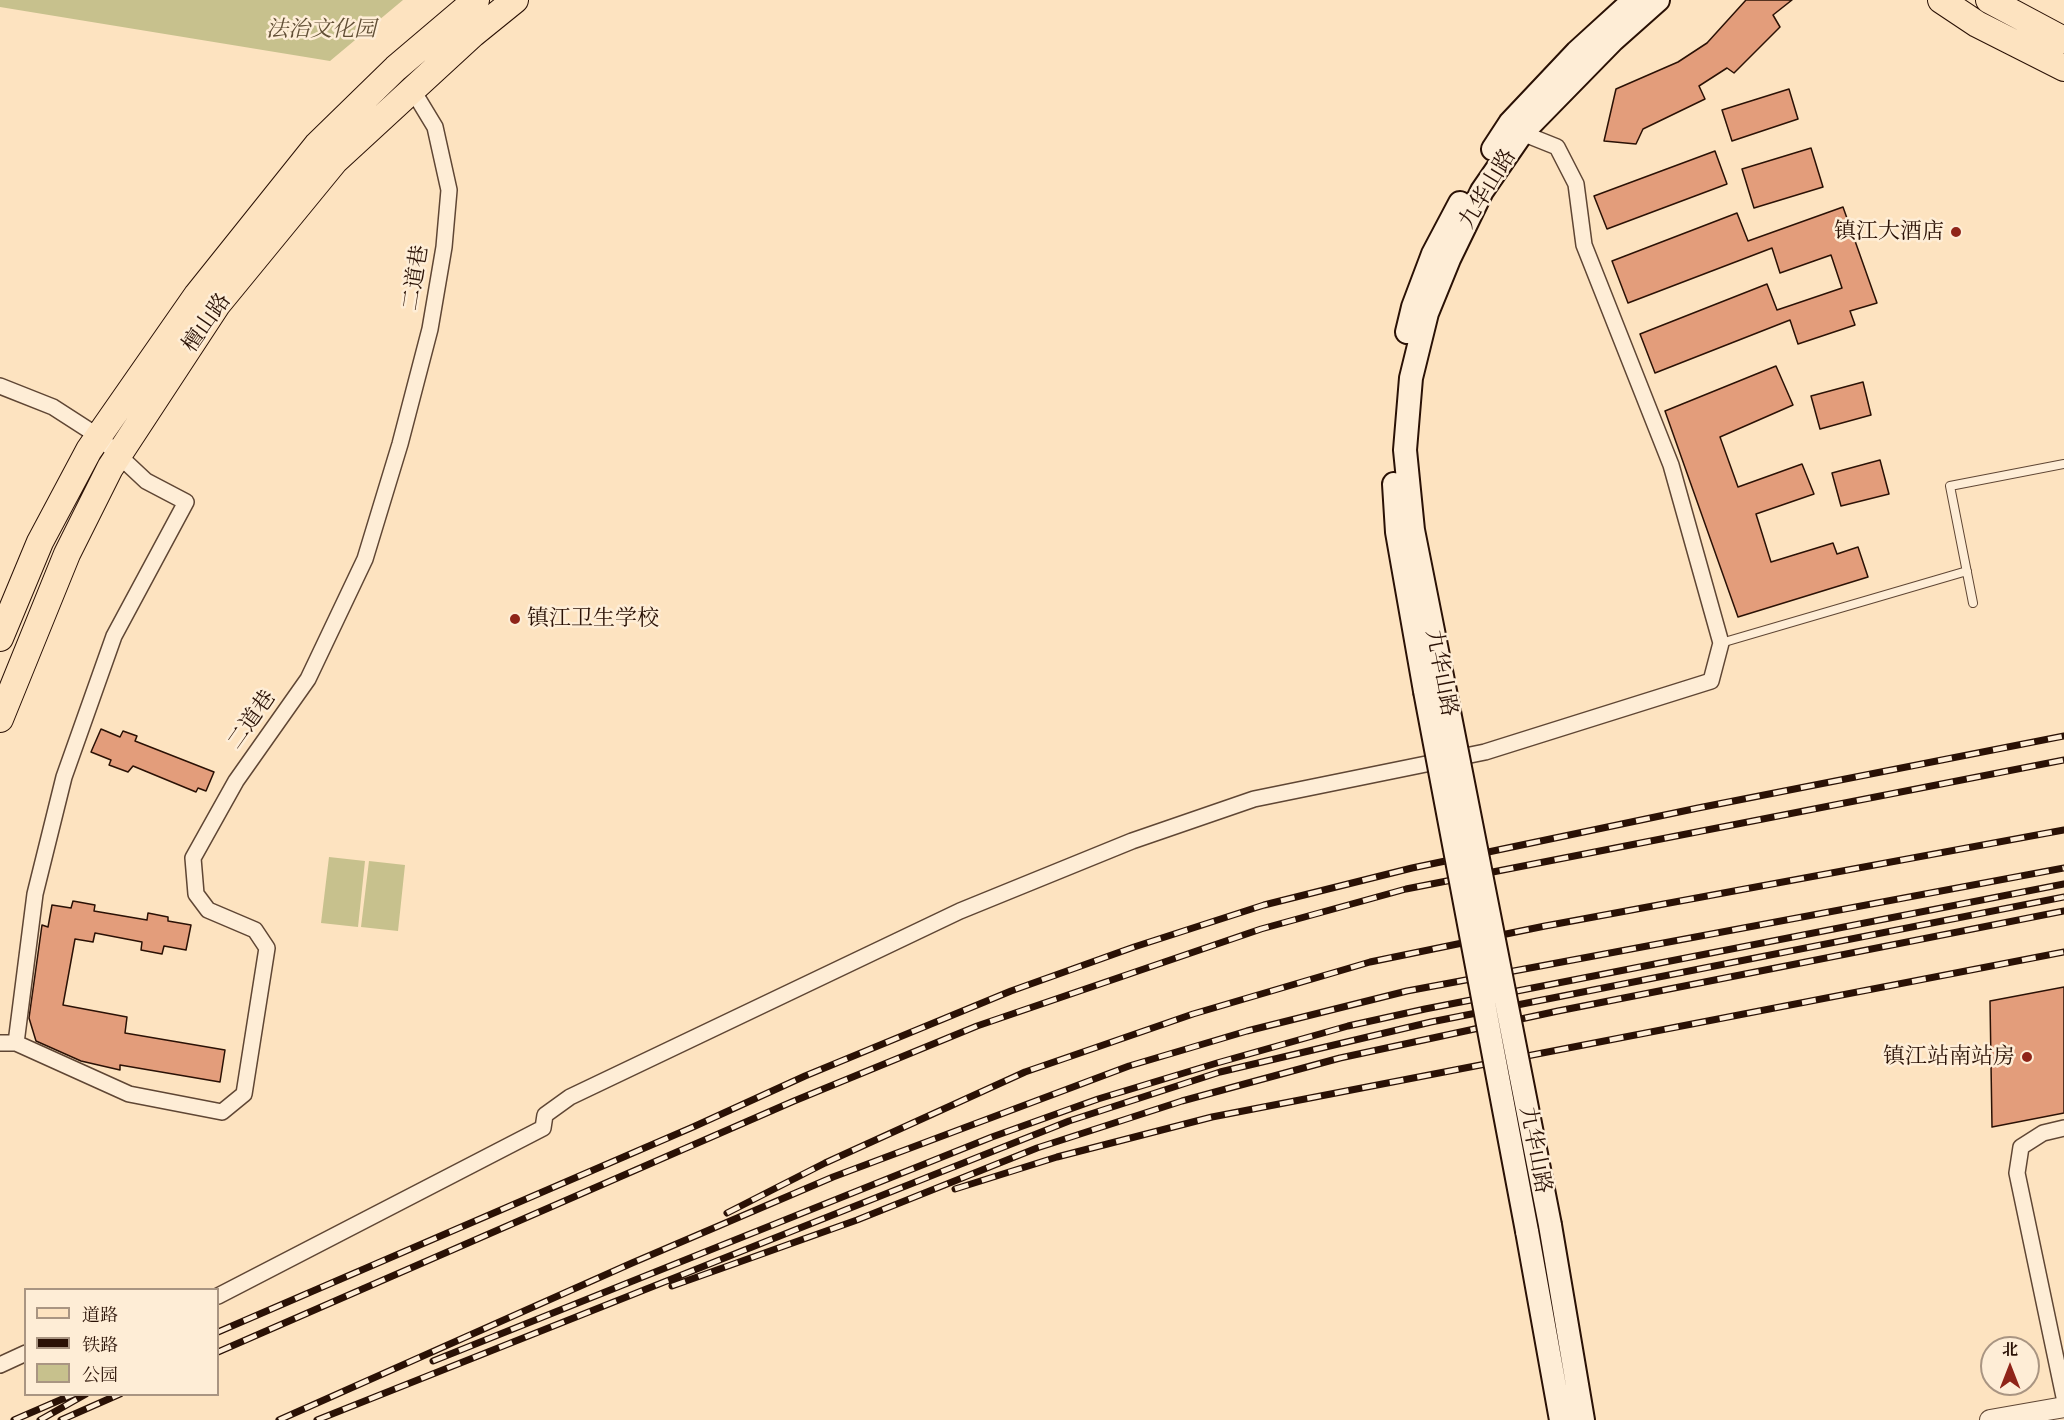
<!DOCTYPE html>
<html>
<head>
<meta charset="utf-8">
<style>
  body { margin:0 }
  #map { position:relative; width:2064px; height:1420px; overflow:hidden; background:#fde3c0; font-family:"EB Garamond","Noto Serif SC",serif }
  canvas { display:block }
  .legend { position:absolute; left:24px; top:1288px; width:195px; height:108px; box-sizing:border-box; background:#feedd6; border:2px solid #a99582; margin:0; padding:8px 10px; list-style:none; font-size:18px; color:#2a1105 }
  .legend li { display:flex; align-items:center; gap:12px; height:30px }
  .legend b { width:30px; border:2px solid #a99582 }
  .north { position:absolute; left:1980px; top:1336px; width:60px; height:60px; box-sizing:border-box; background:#feedd6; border:2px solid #a99582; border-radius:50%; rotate:0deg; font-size:16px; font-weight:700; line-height:24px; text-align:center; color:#2a1105 }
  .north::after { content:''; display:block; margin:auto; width:21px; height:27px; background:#8f2418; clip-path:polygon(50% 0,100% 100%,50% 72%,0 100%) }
</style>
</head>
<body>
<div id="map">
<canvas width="2064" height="1420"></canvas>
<ul class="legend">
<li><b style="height:8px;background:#fde3c0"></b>道路</li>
<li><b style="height:8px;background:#2a1105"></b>铁路</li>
<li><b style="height:16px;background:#c7c18d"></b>公园</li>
</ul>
<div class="north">北</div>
</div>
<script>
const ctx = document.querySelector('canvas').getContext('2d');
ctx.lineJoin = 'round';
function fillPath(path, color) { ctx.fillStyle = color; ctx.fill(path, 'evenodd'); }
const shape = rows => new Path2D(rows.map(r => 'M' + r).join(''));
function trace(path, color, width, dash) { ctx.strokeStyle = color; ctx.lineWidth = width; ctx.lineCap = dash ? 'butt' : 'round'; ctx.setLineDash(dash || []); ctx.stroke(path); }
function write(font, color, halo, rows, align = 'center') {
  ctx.font = font + ' "EB Garamond","Noto Serif SC",serif'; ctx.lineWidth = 5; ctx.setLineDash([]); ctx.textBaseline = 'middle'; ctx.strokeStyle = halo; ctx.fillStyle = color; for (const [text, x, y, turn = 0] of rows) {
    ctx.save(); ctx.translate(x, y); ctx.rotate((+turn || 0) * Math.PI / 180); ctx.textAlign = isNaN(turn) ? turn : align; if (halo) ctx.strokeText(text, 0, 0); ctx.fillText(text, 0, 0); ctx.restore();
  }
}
fillPath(shape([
  [0,0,403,0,330,61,0,7],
  [329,857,365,861,358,927,321,923],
  [369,861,405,865,398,931,361,927]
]), '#c7c18d');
const building = shape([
  [1746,0,1792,0,1773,15,1780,27,1734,73,1727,68,1699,86,1705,99,1643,129,1636,144,1604,141,1616,89,1678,62,1707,43,1746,0],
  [1789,89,1798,119,1732,141,1722,110,1789,89],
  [1811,148,1823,187,1754,208,1742,169,1811,148],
  [1715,151,1727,184,1607,229,1594,196,1715,151],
  [1843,207,1877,303,1850,311,1855,325,1798,344,1790,320,1655,373,1640,334,1767,284,1777,310,1842,288,1831,255,1780,273,1772,248,1628,303,1612,261,1737,213,1748,241,1843,207],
  [1776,366,1793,405,1720,437,1738,487,1802,464,1814,494,1756,514,1771,562,1833,543,1837,554,1858,547,1868,577,1738,617,1665,411,1776,366],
  [1863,382,1871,415,1820,429,1811,396,1863,382],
  [1880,460,1889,494,1841,506,1832,473,1880,460],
  [101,729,120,737,123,731,137,736,135,741,214,772,206,791,198,788,196,792,133,766,128,772,109,765,111,760,91,752,101,729],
  [73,901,95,905,94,911,147,920,148,913,168,917,168,921,191,925,186,950,164,946,162,954,141,950,142,942,95,933,93,942,75,939,63,1005,127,1017,125,1033,225,1050,220,1082,120,1065,120,1070,81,1061,36,1041,29,1018,42,925,48,927,52,905,71,908,73,901],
  [2064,987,2064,1113,1992,1127,1990,1001,2064,987]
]);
fillPath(building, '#e39d7b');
trace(building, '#2a1105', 1.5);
const service = shape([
  [1973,603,1950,486,2064,464],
  [1721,643,1967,571]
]);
const minor = shape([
  [0,386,53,407,98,436,146,481,186,502,114,636,64,777,35,894,16,1043],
  [0,1043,16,1043,129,1094,222,1112,244,1094,267,948,255,930,208,910,196,894,193,858,236,781,308,679,365,559,400,444,430,329,444,247,449,190,435,127,412,89],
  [2064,1128,2043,1133,2021,1147,2017,1173,2064,1397],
  [218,1296,543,1128,545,1115,570,1097,960,911,1132,841,1254,799,1485,752,1711,681,1721,643,1671,465,1584,245,1576,184,1557,147,1522,133],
  [0,1365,26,1353]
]);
const tertiary = shape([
  [1990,1420,2064,1407]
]);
const secondary = shape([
  [1493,149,1510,123,1577,52,1634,0],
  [1407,332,1413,307,1433,254,1460,203],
  [1394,484,1397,532,1425,691],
  [1444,686,1413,530,1405,450,1411,378,1427,313,1449,259,1482,191,1522,133,1613,40,1658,0],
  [1550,1225,1583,1420],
  [1527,1231,1561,1420]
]);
const primary = shape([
  [1941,0,1977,24,2064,68],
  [1989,0,2064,40],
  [0,638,40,542,89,450,197,295,317,145,396,68,476,0],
  [0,719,67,554,110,468,217,305,335,161,473,34,515,0]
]);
trace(service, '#5f4634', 10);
trace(minor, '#5f4634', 18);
trace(tertiary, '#5f4634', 22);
trace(secondary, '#2a1105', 26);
trace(primary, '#2a1105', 28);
trace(service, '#feedd6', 8);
trace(minor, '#feedd6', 15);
trace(tertiary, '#feedd6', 20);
trace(secondary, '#feedd6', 22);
trace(primary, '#fde3c0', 26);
const rail = shape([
  [955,1189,1057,1157,1212,1117,2064,952],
  [727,1213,825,1163,1025,1072,1193,1014,1370,962,1545,926,2064,830],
  [672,1286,857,1220,1037,1148,1182,1101,1340,1058,1558,1011,2064,911],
  [218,1332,693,1127,805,1076,1011,991,1134,947,1264,905,1412,868,1698,808,2064,736],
  [218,1352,794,1101,977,1026,1261,929,1406,889,2064,760],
  [433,1361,992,1137,1098,1099,1217,1063,1348,1026,1425,1009,2064,884],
  [14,1420,74,1394],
  [40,1420,86,1394],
  [61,1420,120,1394],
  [279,1420,632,1263,833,1177,1129,1066,1247,1031,1407,991,2064,868],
  [317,1420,1069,1121,1220,1072,1431,1022,2064,897]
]);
trace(rail, '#2a1105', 7);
trace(rail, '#feedd6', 4.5, [14]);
const secondaryBridge = shape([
  [1444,686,1550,1225],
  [1425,691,1527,1231]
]);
trace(secondaryBridge, '#2a1105', 26, []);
trace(secondaryBridge, '#feedd6', 22);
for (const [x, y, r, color] of [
  [1956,232,6,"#8f2418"],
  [515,619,6,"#8f2418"],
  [2027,1057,6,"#8f2418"]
]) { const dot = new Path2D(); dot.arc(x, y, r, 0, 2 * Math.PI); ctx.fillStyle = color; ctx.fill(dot); trace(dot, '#feedd6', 2); }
write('italic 22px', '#614f35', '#feedd6', [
  ["法治文化园",321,30]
]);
write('22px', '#2a1105', '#feedd6', [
  ["九华山路",1488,189,-59],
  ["二道巷",416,278,-81],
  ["檀山路",207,323,-55],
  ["九华山路",1441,673,79],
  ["二道巷",252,720,-55],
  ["九华山路",1535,1150,79]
]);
write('22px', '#2a1105', '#feedd6', [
  ["镇江大酒店",1944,232],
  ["镇江卫生学校",527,619,"left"],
  ["镇江站南站房",2015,1057]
], 'right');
</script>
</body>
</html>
